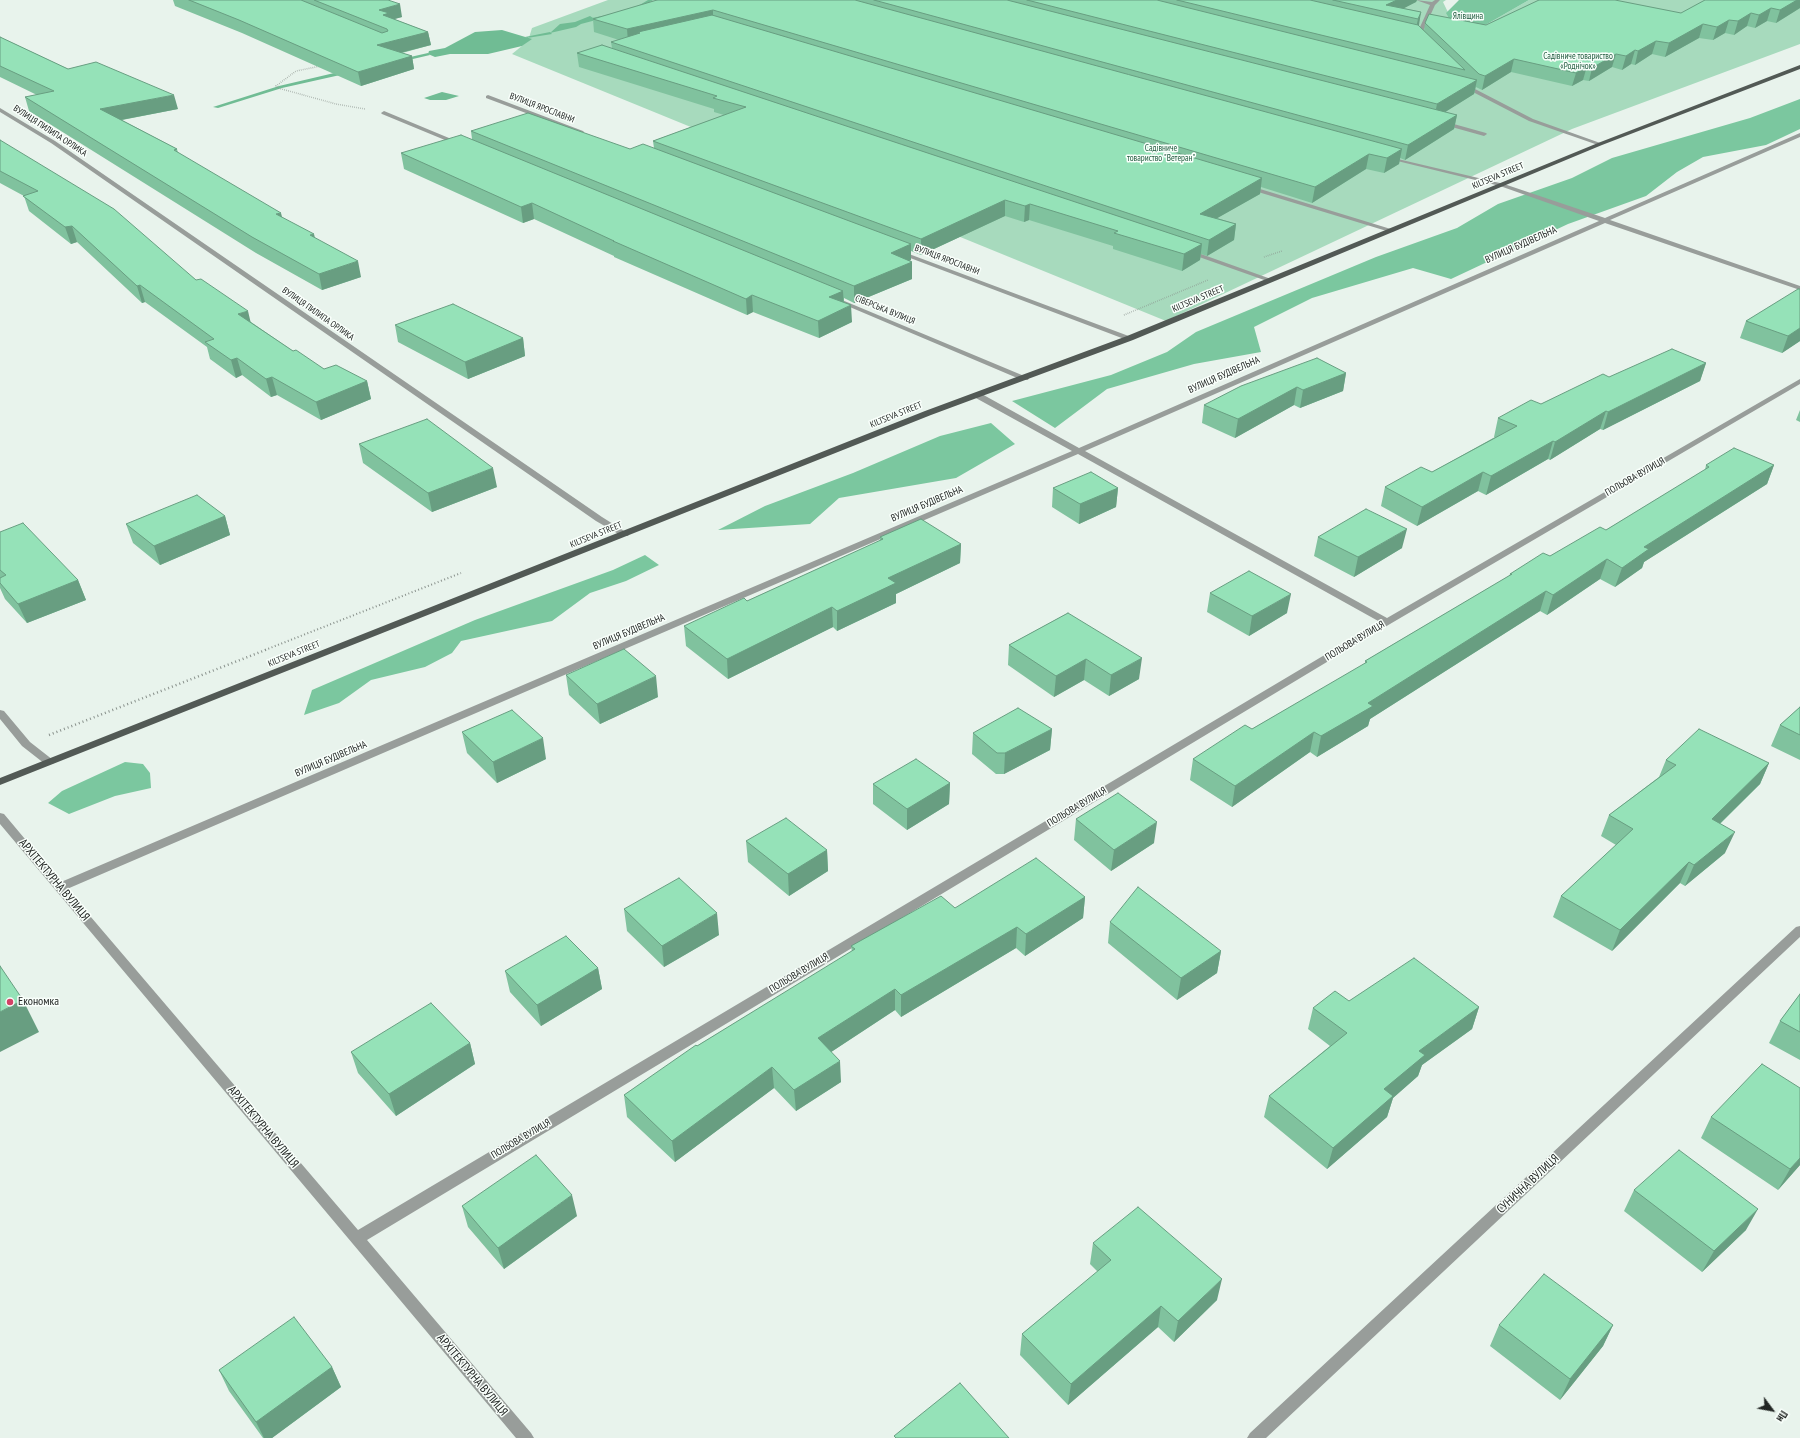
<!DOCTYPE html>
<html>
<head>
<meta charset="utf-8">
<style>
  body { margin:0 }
  #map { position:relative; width:1800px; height:1438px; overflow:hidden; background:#e8f3ec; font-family:"PT Sans Narrow",sans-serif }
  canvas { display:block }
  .north { position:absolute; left:1752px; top:1390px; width:40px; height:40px; -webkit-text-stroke:3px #f9fffb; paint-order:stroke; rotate:122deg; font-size:11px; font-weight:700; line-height:16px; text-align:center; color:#222624 }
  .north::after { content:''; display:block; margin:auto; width:14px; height:18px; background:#222624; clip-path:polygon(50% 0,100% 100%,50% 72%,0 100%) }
</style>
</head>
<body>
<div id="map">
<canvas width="1800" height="1438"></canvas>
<div class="north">Пн</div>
</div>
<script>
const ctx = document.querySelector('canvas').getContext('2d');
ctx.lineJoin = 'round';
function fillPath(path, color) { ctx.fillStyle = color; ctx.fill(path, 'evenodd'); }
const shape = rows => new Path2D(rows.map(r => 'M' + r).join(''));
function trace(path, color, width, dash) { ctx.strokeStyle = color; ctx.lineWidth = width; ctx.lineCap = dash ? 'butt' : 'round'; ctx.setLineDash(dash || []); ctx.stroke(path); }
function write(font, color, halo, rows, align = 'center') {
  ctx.font = font + ' "PT Sans Narrow",sans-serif'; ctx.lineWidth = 3; ctx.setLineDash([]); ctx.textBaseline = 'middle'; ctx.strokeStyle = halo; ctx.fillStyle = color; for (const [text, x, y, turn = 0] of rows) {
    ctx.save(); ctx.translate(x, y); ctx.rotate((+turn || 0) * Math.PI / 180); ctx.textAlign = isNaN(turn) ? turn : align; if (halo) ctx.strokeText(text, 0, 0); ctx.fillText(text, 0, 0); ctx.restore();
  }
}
fillPath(shape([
  [608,0,1446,0,1443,2,1461,39,1529,0,1800,0,1800,44,1572,129,1166,321,512,54,528,41,532,28]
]), '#a7dabd');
fillPath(shape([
  [1459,0,1529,0,1461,39,1446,13],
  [1800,99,1800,129,1766,145,1703,157,1677,172,1646,196,1568,224,1451,279,1413,268,1312,298,1254,327,1261,352,1194,364,1107,389,1055,428,1012,401,1111,375,1167,352,1196,332,1376,257,1457,228,1498,204,1572,178,1612,158,1750,118],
  [991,423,1015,444,956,478,839,498,810,524,718,530,765,506,853,473,940,436],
  [645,555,659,565,626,581,590,593,552,621,461,641,452,653,425,667,371,680,339,703,304,715,312,690,475,620,613,570],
  [125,762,143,764,150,773,151,788,115,796,69,814,48,803,62,791]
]), '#7bc79f');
fillPath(shape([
  [590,16,596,20,581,24,576,27,550,33,560,24,575,22],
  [502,30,532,39,522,46,488,54,450,54,435,57,428,54,429,51,445,48,475,32],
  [442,92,459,96,446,100,430,100,424,98]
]), '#70bc94');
fillPath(shape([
  [648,0,653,0,642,7,638,6,648,0],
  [612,14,614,16,594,19,592,18,612,14],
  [550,32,552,34,527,38,525,37,550,32],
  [428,53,430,55,400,62,397,60,428,53],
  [347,70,349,73,282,88,218,108,213,107,279,86,347,70]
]), '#70bc94');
trace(shape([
  [321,66,296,71,276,86,278,88,336,104,365,109],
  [1264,257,1282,251],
  [1124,315,1208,280]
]), '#89918c', 1.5, [0.5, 1.5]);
trace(shape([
  [265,650,461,573]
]), '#89918c', 2, [1, 2.5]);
trace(shape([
  [49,735,268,649]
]), '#89918c', 2.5, [1, 3]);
fillPath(shape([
  [1416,0,1432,2,1435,0,1440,0,1435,5,1421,36,1423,39,1421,40,1416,36,1430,5,1416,0],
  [1463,82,1467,82,1475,89,1533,119,1603,144,1598,145,1529,121,1471,91,1463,84,1463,82],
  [488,95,583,131,584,132,579,133,486,98,486,96,488,95],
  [0,108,55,141,602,517,629,534,628,536,622,536,596,521,51,143,0,112,0,108],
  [384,111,461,143,462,144,457,145,382,114,381,113,384,111],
  [1443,121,1486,133,1487,134,1484,136,1441,124,1440,123,1443,121],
  [1800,133,1800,137,1610,220,1800,286,1800,290,1605,223,1085,451,1387,618,1800,379,1800,384,1390,624,367,1240,531,1433,534,1438,516,1438,0,824,0,813,4,814,61,882,1072,451,974,397,974,393,980,393,1079,448,1599,221,1500,186,1385,158,1385,156,1504,184,1605,218,1800,133],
  [1078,454,1380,622,358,1230,67,889,1078,454],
  [1247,185,1394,230,1395,231,1390,232,1245,188,1245,186,1247,185],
  [1187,249,1271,279,1272,280,1267,281,1185,252,1184,251,1187,249],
  [897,251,901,251,1134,338,1127,340,897,253,897,251],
  [838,300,842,300,1029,378,1028,380,1022,380,838,302,838,300],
  [0,710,4,711,30,742,53,760,54,762,53,764,45,764,22,746,0,719,0,710],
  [1800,926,1800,937,1266,1438,1247,1438,1250,1433,1796,927,1800,926]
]), '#989d9a');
fillPath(shape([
  [1800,65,1800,69,1602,145,1133,340,931,415,0,785,0,778,925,411,1127,336,1598,143,1800,65]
]), '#525955');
fillPath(shape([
  [173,0,388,0,402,17,394,19,428,32,431,45,402,53,412,56,414,69,361,86,242,33,175,6],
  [657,0,1417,0,1416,2,1403,8,1421,12,1418,26,1424,31,1425,23,1486,25,1681,13,1800,0,1800,8,1776,23,1767,21,1755,28,1747,26,1734,35,1725,33,1713,40,1699,38,1665,57,1652,54,1635,65,1631,64,1622,70,1612,67,1589,81,1583,80,1572,86,1511,72,1482,90,1476,87,1474,94,1445,112,1457,115,1454,129,1405,160,1400,158,1399,164,1384,173,1366,169,1312,203,1261,187,1260,194,1217,218,1236,224,1234,240,1207,256,1201,254,1200,260,1182,271,1113,249,1113,246,1029,220,1024,222,1005,216,921,255,911,251,911,260,909,261,912,262,912,279,854,303,844,298,844,302,852,322,819,338,753,312,747,315,614,257,614,256,534,219,523,223,404,169,401,153,472,139,471,131,630,149,654,148,653,141,724,115,714,112,714,109,579,67,577,53,612,48,611,42,619,40,594,32,593,19],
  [0,37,68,69,178,109,122,120,177,149,178,153,315,238,361,277,322,290,256,253,29,111,25,97,37,95,0,77],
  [0,140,196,280,251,322,293,351,324,369,367,381,371,399,321,420,277,395,271,397,242,375,236,378,210,359,207,347,145,302,142,303,77,242,71,244,29,211,24,196,0,183],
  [1800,289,1800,341,1782,353,1740,338,1746,321],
  [395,325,523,338,525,356,468,379,398,342],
  [1706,363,1700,381,1603,430,1600,429,1550,460,1548,459,1486,495,1478,491,1417,526,1381,506,1385,487,1432,472,1495,437,1494,437,1498,418,1541,404,1609,377],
  [1346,373,1343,391,1300,408,1294,405,1235,438,1202,423,1204,405],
  [1800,410,1800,422,1796,420],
  [359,444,497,487,432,512,363,463],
  [1706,465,1774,465,1767,484,1644,562,1642,568,1615,587,1600,579,1547,615,1540,611,1370,719,1368,726,1317,757,1310,752,1232,807,1190,780,1193,759,1252,729,1365,664,1365,661,1509,576,1510,574,1550,556,1606,530,1705,470],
  [1053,488,1118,488,1116,507,1079,524,1052,507],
  [225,516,230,535,160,565,133,543,126,524],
  [0,532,78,580,86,600,27,623,5,599,0,588],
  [880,537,961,544,960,563,896,594,896,603,837,631,833,627,728,679,686,646,684,626,747,601,880,541],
  [1318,537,1402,548,1354,577,1314,556],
  [1210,593,1287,613,1249,636,1207,612],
  [1068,613,1139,679,1109,696,1084,680,1054,697,1008,665,1009,645],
  [566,675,658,697,600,724,569,695],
  [1800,707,1800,760,1771,746,1780,725],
  [1052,729,1050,750,1004,774,996,774,972,754,973,733],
  [462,732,546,759,497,783,467,753],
  [1666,760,1769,763,1760,784,1720,824,1725,853,1685,886,1680,883,1612,951,1553,917,1561,896,1616,845,1601,836,1609,815,1659,777],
  [950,783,949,804,907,830,873,804,873,784],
  [1076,819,1154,843,1111,871,1074,840],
  [746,841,827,850,828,871,789,896,748,862],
  [1085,897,1083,918,1025,956,1016,948,901,1017,895,1010,831,1052,841,1082,796,1111,774,1088,675,1162,627,1117,624,1095,697,1046,852,952,851,946,955,908],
  [624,909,719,935,664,967,627,931],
  [1110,922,1221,951,1217,973,1177,1000,1108,943],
  [598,968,602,989,541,1026,510,992,505,971],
  [1800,994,1800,1060,1769,1043,1780,1021],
  [1349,1001,1479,1007,1472,1029,1422,1065,1418,1076,1393,1098,1387,1117,1327,1169,1264,1117,1269,1096,1330,1046,1308,1029,1313,1008],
  [470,1043,475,1064,396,1116,358,1073,351,1052],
  [1711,1117,1800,1165,1778,1190,1701,1138],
  [1634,1190,1746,1230,1702,1272,1624,1211],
  [462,1206,577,1216,504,1269,468,1227],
  [1093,1243,1217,1300,1174,1342,1158,1327,1068,1405,1020,1355,1022,1334,1098,1272,1090,1264],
  [1499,1325,1613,1325,1603,1346,1560,1400,1490,1346],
  [332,1367,341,1387,272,1438,263,1438,229,1391,219,1370]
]), '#80c29e');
fillPath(shape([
  [1397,0,1417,0,1416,2,1393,14,1386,5],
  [1797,0,1800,0,1800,8,1776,23,1780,10],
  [400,4,402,17,391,20,392,26,379,10],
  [1771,8,1767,21,1755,28,1759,15],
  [713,10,713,23,640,33,638,32,639,40,628,42,627,29],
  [1421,12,1419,25,1415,32,1418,19],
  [1751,13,1747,26,1734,35,1738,21],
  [1729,20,1725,33,1713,40,1717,27],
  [1703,24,1699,38,1665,57,1669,43],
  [428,32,431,45,380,58,377,45],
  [1656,41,1652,54,1635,65,1638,51],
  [1635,50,1631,64,1622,70,1626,56],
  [1616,54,1612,67,1589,81,1592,68],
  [412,56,414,69,361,86,358,72],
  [1514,59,1511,72,1482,90,1485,76],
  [1587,66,1583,80,1572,86,1576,73],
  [1477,80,1474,94,1434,119,1437,104],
  [174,95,178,109,105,123,100,109],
  [1457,115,1454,129,1405,160,1408,145],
  [1402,149,1399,164,1384,173,1387,158],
  [1369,154,1366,169,1312,203,1315,187],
  [1262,178,1260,194,1198,229,1200,214],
  [1005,200,1005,216,921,255,921,239],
  [532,203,534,219,523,223,521,207],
  [1030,204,1029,220,1024,222,1025,206],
  [281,213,285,228,276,214],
  [1236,224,1234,240,1207,256,1209,240],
  [72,226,77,242,71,244,65,227],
  [314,234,318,250,310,235],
  [911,244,911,260,891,270,891,253],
  [1202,244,1200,260,1182,271,1184,254],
  [358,261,361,277,322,290,319,274],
  [912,262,912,279,854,303,854,286],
  [140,285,145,302,142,303,137,286],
  [843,291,844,308,829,297],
  [752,295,753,312,747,315,746,299],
  [851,305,852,322,819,338,818,321],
  [248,311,252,328,238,314],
  [1800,328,1800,341,1782,353,1788,336],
  [523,338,525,356,468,379,465,362],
  [237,358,242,375,236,378,231,360],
  [1706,363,1700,381,1603,430,1608,412],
  [1346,373,1343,391,1300,408,1303,390],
  [272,377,277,395,271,397,266,379],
  [367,381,371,399,321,420,316,402],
  [1297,387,1294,405,1235,438,1238,419],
  [1606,411,1600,429,1550,460,1555,442],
  [1553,441,1548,459,1486,495,1491,476],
  [1774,465,1767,484,1644,562,1642,568,1615,587,1622,568,1644,547],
  [493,468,497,487,432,512,428,493],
  [1483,472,1478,491,1417,526,1422,507],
  [1118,488,1116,507,1079,524,1080,504],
  [225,516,230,535,160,565,154,546],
  [1407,529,1402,548,1354,577,1358,557],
  [961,544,960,563,896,594,896,603,837,631,837,611,888,578],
  [1607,559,1600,579,1547,615,1553,595],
  [78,580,86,600,27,623,18,604],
  [1546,591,1540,611,1370,719,1368,726,1317,757,1321,736,1368,703],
  [1291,594,1287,613,1249,636,1252,616],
  [832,607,833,627,728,679,727,659],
  [1142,658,1139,679,1109,696,1111,675],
  [1086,659,1084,680,1054,697,1056,676],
  [656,676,658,697,600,724,597,704],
  [1052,729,1050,750,1004,774,1005,753],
  [1314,732,1310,752,1232,807,1235,786],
  [543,738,546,759,497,783,493,762],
  [1769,763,1760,784,1703,840,1712,819],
  [950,783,949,804,907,830,907,809],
  [1157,822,1154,843,1111,871,1114,850],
  [1735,832,1725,853,1685,886,1694,865],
  [827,850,828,871,789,896,788,874],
  [1689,862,1680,883,1612,951,1620,930],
  [1085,897,1083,918,1025,956,1026,934],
  [717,913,719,935,664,967,662,946],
  [1017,927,1016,948,901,1017,901,995],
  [1221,951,1217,973,1177,1000,1181,978],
  [598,968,602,989,541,1026,537,1005],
  [895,989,895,1010,819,1060,818,1038],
  [23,1000,39,1032,0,1052,0,1012],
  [1479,1007,1472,1029,1422,1065,1418,1076,1393,1098,1387,1117,1327,1169,1333,1148,1384,1089,1419,1051],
  [470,1043,475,1064,396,1116,389,1094],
  [840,1061,841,1082,796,1111,794,1090],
  [772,1067,774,1088,675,1162,672,1141],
  [1800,1158,1800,1165,1778,1190,1790,1169],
  [572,1195,577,1216,504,1269,498,1248],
  [1758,1209,1746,1230,1702,1272,1714,1251],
  [1222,1279,1217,1300,1174,1342,1178,1321],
  [1161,1306,1158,1327,1068,1405,1071,1384],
  [1613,1325,1603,1346,1560,1400,1570,1379],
  [332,1367,341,1387,272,1438,264,1438,256,1422]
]), '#689e81');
const building = shape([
  [189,0,301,0,382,33,388,31,387,29,314,0,388,0,400,4,379,10,389,13,383,15,428,32,377,45,412,56,358,72,239,20,189,0],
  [657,0,855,0,1402,149,1387,158,1369,154,1315,187,713,10,627,29,593,19,657,0],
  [874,0,1007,0,1457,115,1408,145,874,0],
  [1027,0,1157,0,1477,80,1437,104,1027,0],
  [1177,0,1310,0,1418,25,1465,70,1177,0],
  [1333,0,1397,0,1386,5,1421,12,1418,19,1333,0],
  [1539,0,1615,0,1681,13,1705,0,1797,0,1780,10,1771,8,1759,15,1751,13,1738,21,1729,20,1717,27,1703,24,1669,43,1656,41,1638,51,1635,50,1626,56,1616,54,1592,68,1587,66,1576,73,1514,59,1485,76,1479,74,1425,23,1429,14,1486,25,1539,0],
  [712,15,1262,178,1200,214,1236,224,1209,240,611,42,640,33,638,32,712,15],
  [0,37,68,69,96,62,174,95,100,109,177,149,174,150,281,213,276,214,314,234,310,235,358,261,319,274,252,237,25,97,54,91,0,66,0,37],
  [602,45,1202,244,1184,254,1114,233,1118,231,1030,204,1025,206,1005,200,921,239,653,141,746,107,713,98,717,96,577,53,602,45],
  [528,113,630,149,643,144,911,244,891,253,912,262,854,286,471,131,528,113],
  [461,135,843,291,829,297,851,305,818,321,752,295,746,299,613,241,614,241,532,203,521,207,401,153,461,135],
  [0,140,114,209,196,280,201,279,248,311,238,314,293,351,296,350,324,369,336,365,367,381,316,402,272,377,266,379,237,358,231,360,205,342,214,339,140,285,137,286,72,226,65,227,23,196,38,191,0,171,0,140],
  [1798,289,1800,289,1800,328,1788,336,1746,321,1798,289],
  [453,304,523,338,465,362,395,325,453,304],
  [1672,349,1706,363,1608,412,1606,411,1555,442,1553,441,1491,476,1483,472,1422,507,1385,487,1421,467,1432,472,1517,426,1498,418,1531,400,1541,404,1603,374,1609,377,1672,349],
  [1317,358,1346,373,1303,390,1297,387,1238,419,1204,405,1241,386,1317,358],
  [427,419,493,468,428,493,359,444,427,419],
  [1734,448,1774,465,1644,547,1649,549,1622,568,1607,559,1553,595,1546,591,1368,703,1373,706,1321,736,1314,732,1235,786,1193,759,1245,725,1252,729,1367,662,1365,661,1512,574,1510,574,1543,553,1550,556,1600,527,1606,530,1709,467,1706,465,1734,448],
  [1091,472,1118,488,1080,504,1053,488,1091,472],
  [197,495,225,516,154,546,126,524,197,495],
  [1366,509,1407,529,1358,557,1318,537,1366,509],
  [921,519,961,544,888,578,896,583,837,611,832,607,727,659,684,626,744,598,747,601,883,539,880,537,921,519],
  [23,523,78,580,18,604,0,583,0,578,6,575,0,570,0,532,23,523],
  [1249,571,1291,594,1252,616,1210,593,1249,571],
  [1068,613,1142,658,1111,675,1086,659,1056,676,1009,645,1068,613],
  [624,649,656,676,597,704,566,675,624,649],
  [1800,707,1800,735,1780,725,1800,707],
  [1018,708,1052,729,1005,753,997,753,973,733,1018,708],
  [512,710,543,738,493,762,462,732,512,710],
  [1699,729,1769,763,1712,819,1735,832,1694,865,1689,862,1620,930,1561,896,1633,829,1609,815,1676,765,1666,760,1699,729],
  [916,759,950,783,907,809,873,784,916,759],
  [1118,793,1157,822,1114,850,1076,819,1118,793],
  [786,818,827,850,788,874,746,841,786,818],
  [1036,858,1085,897,1026,934,1017,927,901,995,895,989,818,1038,840,1061,794,1090,772,1067,672,1141,624,1095,696,1045,697,1046,855,949,851,946,941,896,955,908,1036,858],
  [679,878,717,913,662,946,624,909,679,878],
  [1138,887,1221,951,1181,978,1110,922,1138,887],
  [566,936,598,968,537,1005,505,971,566,936],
  [1414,958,1479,1007,1419,1051,1425,1055,1384,1089,1393,1096,1333,1148,1269,1096,1347,1033,1313,1008,1335,991,1349,1001,1414,958],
  [0,966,23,1000,0,1012,0,966],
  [1800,994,1800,1032,1780,1021,1800,994],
  [431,1003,470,1043,389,1094,351,1052,431,1003],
  [1762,1064,1800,1088,1800,1158,1790,1169,1711,1117,1762,1064],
  [1679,1150,1758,1209,1714,1251,1634,1190,1679,1150],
  [536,1155,572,1195,498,1248,462,1206,536,1155],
  [1138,1207,1222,1279,1178,1321,1161,1306,1071,1384,1022,1334,1111,1260,1093,1243,1138,1207],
  [1544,1274,1613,1325,1570,1379,1499,1325,1544,1274],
  [294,1317,332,1367,256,1422,219,1370,294,1317],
  [960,1383,1009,1438,896,1438,894,1436,960,1383]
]);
fillPath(building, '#95e2b8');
trace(building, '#689e81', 1);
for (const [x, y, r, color] of [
  [10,1002,4,"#d24266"]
]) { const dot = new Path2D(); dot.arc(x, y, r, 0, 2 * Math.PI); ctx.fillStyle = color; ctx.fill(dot); trace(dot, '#f9fffb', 1.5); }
write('9px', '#245d41', '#f9fffb', [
  ["Ялівщина",1468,16],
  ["Садівниче товариство",1578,56],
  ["«Роднічок»",1578,66],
  ["Садівниче",1161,148],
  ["товариство \"Ветеран\"",1161,158]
]);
write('9px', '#222624', '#f9fffb', [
  ["ВУЛИЦЯ ЯРОСЛАВНИ",542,108,21],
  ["ВУЛИЦЯ ПИЛИПА ОРЛИКА",50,131,33],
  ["KILTSEVA STREET",1498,176,-23],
  ["ВУЛИЦЯ ЯРОСЛАВНИ",947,260,21],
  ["KILTSEVA STREET",1198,299,-23],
  ["СІВЕРСЬКА ВУЛИЦЯ",885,310,22],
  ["ВУЛИЦЯ ПИЛИПА ОРЛИКА",318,314,35],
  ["KILTSEVA STREET",896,415,-22],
  ["KILTSEVA STREET",596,535,-22],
  ["KILTSEVA STREET",294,654,-22]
]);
write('10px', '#222624', '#f9fffb', [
  ["ВУЛИЦЯ БУДІВЕЛЬНА",1521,245,-24],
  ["ВУЛИЦЯ БУДІВЕЛЬНА",1224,375,-24],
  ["ПОЛЬОВА ВУЛИЦЯ",1635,477,-30],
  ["ВУЛИЦЯ БУДІВЕЛЬНА",927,504,-23],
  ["ВУЛИЦЯ БУДІВЕЛЬНА",629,632,-23],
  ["ПОЛЬОВА ВУЛИЦЯ",1355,641,-31],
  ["ВУЛИЦЯ БУДІВЕЛЬНА",331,759,-23],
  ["ПОЛЬОВА ВУЛИЦЯ",1077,807,-31],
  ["ПОЛЬОВА ВУЛИЦЯ",799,973,-31],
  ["ПОЛЬОВА ВУЛИЦЯ",521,1139,-31]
]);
write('12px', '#222624', '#f9fffb', [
  ["АРХІТЕКТУРНА ВУЛИЦЯ",54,880,50],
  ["АРХІТЕКТУРНА ВУЛИЦЯ",263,1127,50],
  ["СУНИЧНА ВУЛИЦЯ",1528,1184,-43],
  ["АРХІТЕКТУРНА ВУЛИЦЯ",472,1375,50]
]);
write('12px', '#222624', '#f9fffb', [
  ["Економка",18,1002]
], 'left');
</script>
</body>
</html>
